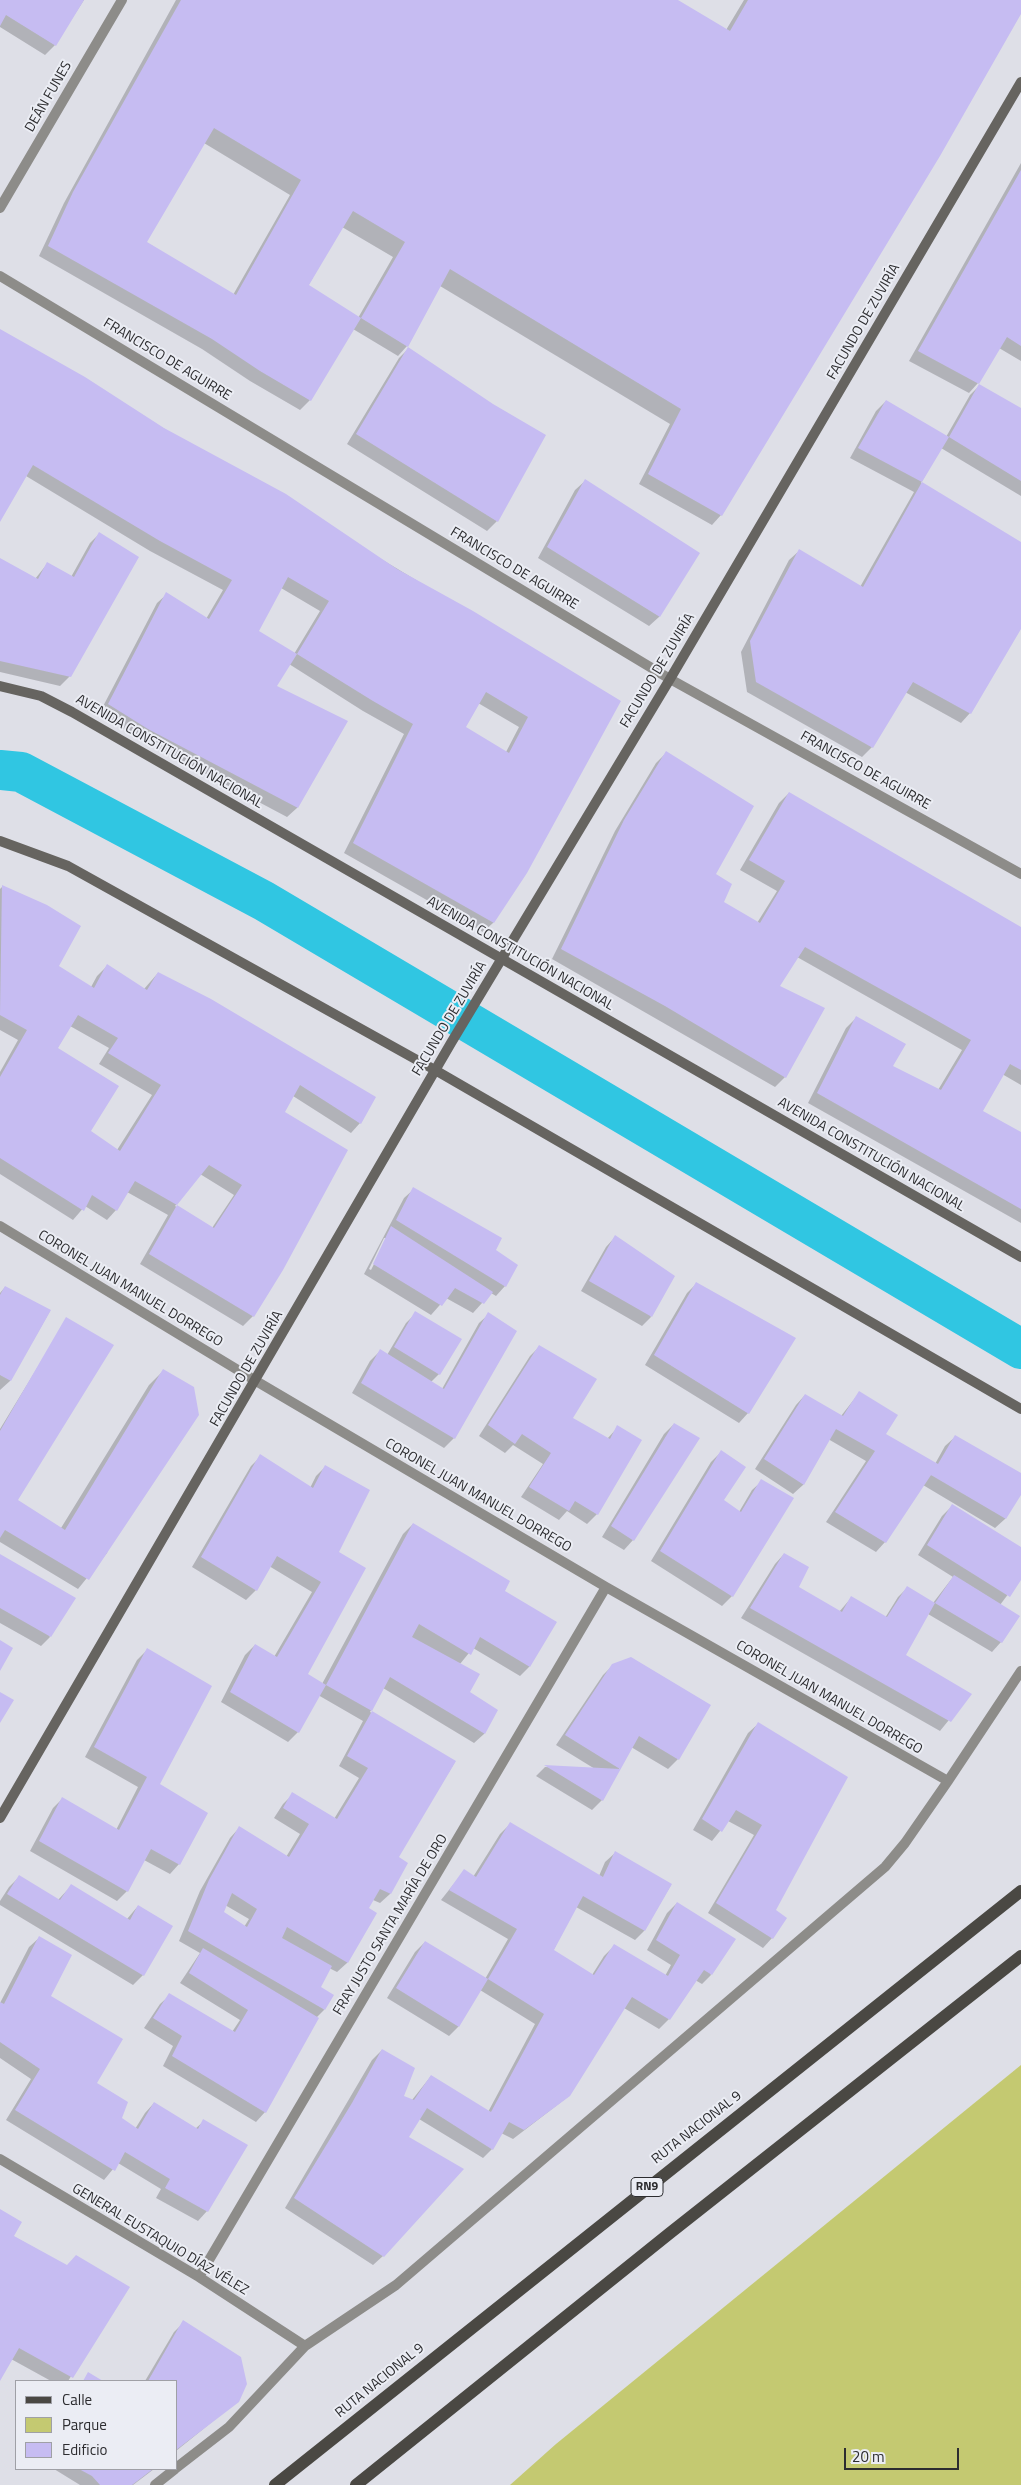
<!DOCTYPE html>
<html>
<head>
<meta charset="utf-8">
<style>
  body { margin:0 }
  #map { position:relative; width:1021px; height:2485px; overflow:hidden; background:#dedfe7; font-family:"Titillium Web",sans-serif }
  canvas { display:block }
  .legend { position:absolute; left:15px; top:2380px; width:162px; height:90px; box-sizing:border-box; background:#ebedf4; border:1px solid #9fa0a6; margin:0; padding:6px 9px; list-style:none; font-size:15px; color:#2d2d30 }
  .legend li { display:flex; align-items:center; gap:10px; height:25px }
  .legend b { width:25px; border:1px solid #9fa0a6 }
  .scale { position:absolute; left:844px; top:2448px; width:115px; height:22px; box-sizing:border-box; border:2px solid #2d2d30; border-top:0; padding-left:6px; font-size:15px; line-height:18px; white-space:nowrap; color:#2d2d30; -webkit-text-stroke:4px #ebedf4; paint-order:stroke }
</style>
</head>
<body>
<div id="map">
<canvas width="1021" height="2485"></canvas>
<ul class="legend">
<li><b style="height:6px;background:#4a4843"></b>Calle</li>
<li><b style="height:14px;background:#c4c971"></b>Parque</li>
<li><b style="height:14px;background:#c6bcf2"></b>Edificio</li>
</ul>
<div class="scale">20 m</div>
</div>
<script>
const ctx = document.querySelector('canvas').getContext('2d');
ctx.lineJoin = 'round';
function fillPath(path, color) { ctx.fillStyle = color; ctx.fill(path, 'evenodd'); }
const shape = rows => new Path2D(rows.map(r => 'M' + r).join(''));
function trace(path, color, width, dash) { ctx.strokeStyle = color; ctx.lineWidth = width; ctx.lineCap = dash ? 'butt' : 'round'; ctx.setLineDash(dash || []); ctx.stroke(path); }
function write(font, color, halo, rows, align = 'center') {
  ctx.font = font + ' "Titillium Web",sans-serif'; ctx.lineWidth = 4; ctx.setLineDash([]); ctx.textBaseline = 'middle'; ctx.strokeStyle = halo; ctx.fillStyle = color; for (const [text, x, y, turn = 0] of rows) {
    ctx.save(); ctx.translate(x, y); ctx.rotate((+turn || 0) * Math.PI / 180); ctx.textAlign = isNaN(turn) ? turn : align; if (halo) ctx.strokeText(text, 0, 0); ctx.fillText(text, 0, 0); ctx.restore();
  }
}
fillPath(shape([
  [1021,2065,1021,2485,510,2485,556,2444]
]), '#c4c971');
fillPath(shape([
  [0,0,84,0,55,45,45,55,0,27],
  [176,0,675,0,726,30,744,0,1018,0,1021,2,1021,12,721,515,712,525,639,484,670,424,440,286,407,346,398,356,353,329,310,400,300,410,250,381,202,349,39,256,64,203],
  [204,143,290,195,233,295,146,242],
  [342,227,393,257,358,318,308,286],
  [1021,163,1021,361,999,348,978,383,969,393,909,361],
  [0,330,619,702,526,873,493,923,483,932,344,853,404,734,363,711,289,664,275,686,346,721,297,808,287,817,138,738,99,714,157,603,167,594,206,619,223,590,150,551,26,476,0,520],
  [281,588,320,611,294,654,257,631],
  [478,703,519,727,506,752,464,727],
  [409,348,497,521,487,531,347,444,399,358],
  [979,386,1021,409,1021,496,941,448,921,483,1021,543,1021,627,970,713,961,723,905,692,872,747,862,757,747,692,741,652,789,560,799,551,860,587,914,492,850,458,876,411,886,401,946,437,970,395],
  [585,481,698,553,659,617,649,626,538,558,575,490],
  [100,533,70,676,60,686,0,672,0,559,35,579,47,564,71,577,90,543],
  [666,753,714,874,722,902,757,923,777,891,740,870,779,803,789,793,1021,928,1021,1085,1002,1074,981,1111,1021,1134,1021,1223,808,1103,846,1028,856,1018,891,1066,938,1090,962,1050,797,957,778,987,785,1077,775,1087,552,959,615,831,656,763],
  [2,887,57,967,91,987,97,976,107,966,144,989,158,973,360,1123,351,1133,293,1096,283,1112,253,1316,243,1326,140,1264,168,1215,127,1192,116,1210,107,1220,85,1206,73,1220,0,1174,0,1072,18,1040,0,1030,0,889],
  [70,1026,109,1048,99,1064,152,1095,117,1150,89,1131,57,1049],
  [200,1174,234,1195,212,1228,175,1206],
  [414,1189,505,1286,496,1296,491,1293,473,1313,446,1298,431,1315,364,1274,404,1198],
  [384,1238,387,1238,371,1270,369,1269],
  [615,1237,651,1317,642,1326,581,1291,606,1247],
  [697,1283,748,1413,739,1423,645,1365,687,1293],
  [5,1287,50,1311,10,1381,0,1390,0,1293],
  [416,1313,439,1374,431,1382,442,1389,479,1323,489,1314,515,1332,454,1438,444,1448,352,1393,370,1361,380,1351,387,1355,406,1323],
  [67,1319,15,1501,61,1528,149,1385,163,1371,107,1553,78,1589,0,1542,0,1429],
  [539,1347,571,1418,607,1439,618,1427,597,1514,587,1524,567,1511,559,1520,521,1497,543,1464,513,1445,505,1453,479,1436,530,1356],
  [859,1393,884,1434,935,1464,945,1446,955,1437,1021,1474,1021,1493,1005,1519,995,1528,923,1485,885,1542,876,1552,826,1522,866,1461,828,1439,803,1485,793,1494,755,1469,796,1405,805,1395,841,1416],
  [674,1424,633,1540,624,1550,602,1537,664,1434],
  [721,1452,722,1500,739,1512,752,1490,762,1481,732,1596,722,1606,651,1561,711,1462],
  [261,1456,310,1488,316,1476,325,1467,337,1552,307,1675,322,1684,403,1534,413,1524,503,1592,556,1622,529,1667,520,1676,473,1648,460,1664,469,1693,496,1710,484,1734,474,1743,383,1688,370,1712,455,1762,397,1858,406,1864,390,1894,380,1903,373,1900,367,1909,375,1913,347,1963,337,1972,329,1968,319,1987,324,2010,316,2018,265,2112,256,2122,163,2066,173,2046,144,2028,160,2004,170,1995,232,2032,240,2020,180,1983,200,1953,179,1941,200,1891,230,1838,239,1828,286,1857,300,1834,274,1818,283,1804,293,1794,334,1819,359,1778,339,1766,363,1721,318,1695,298,1732,288,1742,221,1702,245,1655,255,1645,274,1657,312,1592,269,1566,256,1590,246,1600,192,1567,251,1466],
  [225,1905,249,1919,244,1927,222,1913],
  [952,1506,1021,1548,1021,1577,1000,1605,1001,1642,992,1652,928,1614,904,1655,970,1694,940,1731,741,1618,775,1564,784,1554,797,1588,839,1612,851,1598,885,1618,898,1597,907,1588,933,1603,953,1577,918,1555,942,1516],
  [0,1556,50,1637,41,1646,0,1623],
  [147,1650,158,1785,179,1864,170,1874,144,1860,127,1891,117,1901,30,1851,53,1808,62,1799,116,1830,138,1787,85,1757,137,1660],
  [613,1665,678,1759,668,1769,631,1747,602,1800,592,1810,536,1776,545,1767,595,1769,556,1745,603,1675],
  [758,1724,774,1910,772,1938,763,1948,708,1913,754,1835,728,1821,712,1841,693,1830,748,1733],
  [510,1824,599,1876,605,1862,615,1853,671,1885,644,1931,635,1940,576,1907,553,1951,592,1975,604,1956,614,1946,665,1976,671,1965,647,1950,667,1913,677,1903,711,1975,702,1984,695,1980,669,2019,659,2029,624,2008,569,2096,513,2139,501,2133,492,2149,483,2158,419,2119,408,2137,383,2256,373,2265,285,2208,372,2060,382,2050,402,2096,412,2100,431,2076,488,2112,535,2024,480,1990,458,2027,449,2036,387,1998,415,1952,425,1942,485,1979,508,1939,441,1900,464,1871,473,1877,500,1834],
  [19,1877,58,1900,71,1886,127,1919,138,1906,143,1975,133,1985,0,1905,0,1901,9,1887],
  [39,1938,50,1996,96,2083,120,2119,135,2129,145,2113,154,2103,195,2129,204,2121,207,2211,198,2221,156,2198,161,2189,118,2163,104,2180,6,2120,31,2079,0,2058,0,2003,29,1947],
  [0,2211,13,2236,67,2266,128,2287,68,2381,51,2381,11,2359,0,2378],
  [184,2322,238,2401,176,2451,176,2381,145,2381,174,2332],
  [54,2469,154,2469,133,2485,80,2485]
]), '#0003');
trace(shape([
  [0,770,21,772,264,901,1021,1349]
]), '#30c6e2', 40);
fillPath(shape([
  [0,0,84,0,56,46,6,15,0,26],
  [181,0,678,0,730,31,748,0,1021,0,1021,14,940,156,722,516,648,474,681,409,450,269,408,347,493,404,546,435,498,522,356,434,408,347,361,318,311,401,260,371,212,339,48,246,73,192],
  [214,128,301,180,236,295,147,242],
  [353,211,405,242,361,318,309,285],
  [1021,170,1021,346,1007,337,979,384,918,351],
  [0,329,85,377,164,428,286,494,397,569,473,611,621,701,527,873,494,923,353,843,413,724,373,701,297,654,277,686,348,721,298,808,148,729,108,704,166,592,209,619,232,580,160,541,33,465,0,522],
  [288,577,329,601,297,654,259,631],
  [486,692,528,717,509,753,466,727],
  [979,384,1021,408,1021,481,949,437],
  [886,400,949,437,922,482,858,448],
  [585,479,700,553,660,617,547,547],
  [922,482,1021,542,1021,629,971,714,913,682,873,748,756,682,750,641,799,549,863,587],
  [99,532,139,557,71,677,0,661,0,558,38,579,47,562,74,577],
  [666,751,754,806,716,874,732,884,724,902,760,923,785,881,749,860,789,792,1021,927,1021,1070,1010,1064,983,1111,1021,1132,1021,1209,817,1093,856,1016,906,1044,893,1066,941,1090,971,1040,929,1016,805,947,780,986,825,1008,786,1078,665,1006,561,949,624,820],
  [2,885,47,905,81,926,59,966,94,988,107,964,147,990,158,972,211,999,376,1097,361,1124,300,1085,285,1112,348,1150,283,1270,254,1317,149,1254,177,1205,214,1228,242,1185,209,1165,177,1205,135,1181,117,1211,92,1195,84,1211,0,1158,0,1077,27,1030,0,1015],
  [78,1015,118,1038,108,1053,161,1085,120,1151,91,1131,119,1086,58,1048],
  [413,1187,502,1238,496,1250,518,1265,506,1287,396,1220],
  [391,1226,493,1292,484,1304,455,1288,442,1306,373,1264],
  [615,1235,675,1276,652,1317,589,1281],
  [696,1282,796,1338,749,1414,654,1355],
  [5,1286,51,1310,11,1381,0,1375,0,1295],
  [415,1311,462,1339,440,1375,394,1347],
  [488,1312,517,1331,455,1439,361,1383,380,1349,444,1389],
  [66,1317,114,1345,18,1500,65,1530,163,1369,194,1387,199,1415,89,1580,5,1530,0,1538,0,1431],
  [539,1345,597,1379,573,1418,610,1439,617,1425,642,1440,598,1515,575,1501,569,1511,529,1487,551,1453,522,1434,515,1444,488,1425],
  [859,1391,898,1415,886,1434,938,1464,955,1435,1021,1473,1021,1495,1006,1519,931,1475,935,1469,886,1543,835,1512,875,1451,836,1429,804,1485,764,1459,805,1394,843,1416],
  [674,1423,700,1438,634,1541,611,1526],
  [721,1450,746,1467,724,1500,741,1512,761,1479,794,1498,733,1597,660,1551],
  [260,1454,313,1488,325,1465,370,1490,339,1552,366,1568,308,1674,326,1685,413,1523,510,1581,505,1591,557,1622,530,1667,480,1637,471,1655,419,1624,412,1637,480,1674,470,1692,498,1710,485,1734,390,1677,372,1711,326,1685,299,1733,230,1692,255,1644,277,1657,321,1582,277,1556,257,1591,201,1557],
  [952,1504,1021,1547,1021,1580,1010,1597,927,1545],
  [784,1553,809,1567,799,1587,842,1612,851,1596,887,1617,907,1586,935,1603,954,1575,1020,1616,1002,1643,935,1603,906,1655,972,1694,951,1722,750,1608],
  [0,1554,76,1598,51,1637,0,1608],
  [0,1640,13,1648,0,1671],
  [147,1648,212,1686,160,1784,208,1813,180,1865,151,1849,128,1892,39,1841,62,1797,119,1830,147,1777,94,1747],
  [631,1657,711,1705,679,1760,639,1736,603,1801,544,1765,620,1769,565,1735,612,1664],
  [0,1692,14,1700,0,1723],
  [372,1711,456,1761,399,1857,408,1863,391,1894,380,1889,369,1908,377,1913,348,1963,287,1927,282,1938,332,1966,321,1987,334,1995,325,2010,188,1931,209,1880,239,1826,289,1857,309,1824,283,1808,292,1792,337,1819,368,1768,347,1756],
  [232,1893,257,1909,247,1927,224,1912],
  [758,1722,848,1777,776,1910,787,1918,773,1939,716,1903,762,1825,736,1810,722,1832,702,1819],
  [510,1822,603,1877,615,1851,672,1884,645,1931,583,1896,554,1950,594,1975,614,1944,668,1976,680,1955,656,1940,677,1902,736,1939,712,1975,704,1970,670,2020,632,1997,570,2096,524,2130,509,2122,493,2150,427,2108,409,2137,464,2169,384,2257,294,2198,352,2103,382,2049,415,2068,404,2096,414,2100,431,2075,491,2112,544,2014,488,1979,517,1929,449,1890,464,1869,476,1877],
  [19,1875,60,1900,71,1884,130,1920,138,1905,173,1926,144,1976,7,1894],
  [39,1936,72,1955,51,1996,123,2039,97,2083,128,2102,122,2118,138,2129,154,2102,198,2129,203,2119,248,2145,208,2212,165,2188,170,2179,125,2152,115,2171,15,2110,40,2069,0,2042,0,2002,4,2004],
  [425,1941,488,1979,459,2027,396,1988],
  [203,1948,319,2018,266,2113,172,2056,182,2036,153,2018,169,1993,235,2032,248,2010,189,1973],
  [0,2209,22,2222,14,2236,67,2265,76,2255,130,2287,73,2378,19,2348,0,2381],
  [183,2320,241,2357,247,2384,239,2402,176,2450,176,2381,148,2381],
  [88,2372,103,2381,83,2381],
  [79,2469,153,2469,132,2485,100,2485,92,2476]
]), '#c6bcf2');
trace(shape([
  [0,208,122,0],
  [0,276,670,679,1021,874],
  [0,1226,256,1381,606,1587,948,1781],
  [0,2159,199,2277,305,2346],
  [199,2277,606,1587],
  [176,2468,229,2427,305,2346,396,2285,885,1867,905,1843,948,1781,1021,1671],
  [155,2485,175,2469]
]), '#8d8c89', 10);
trace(shape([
  [0,686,41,696,72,712,1021,1257],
  [0,841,68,866,435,1070,1021,1409],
  [0,1818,451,1043,670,679,1021,82]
]), '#666460', 10);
trace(shape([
  [275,2485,1021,1891],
  [356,2485,670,2233,1021,1956]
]), '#4a4843', 12);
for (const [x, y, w] of [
  [647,2187,32]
]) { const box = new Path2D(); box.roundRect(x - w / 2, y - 9.5, w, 19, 4); ctx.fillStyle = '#ebedf4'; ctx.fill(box); trace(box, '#2d2d30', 1); }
write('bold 12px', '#2d2d30', null, [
  ["RN9",647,2187]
]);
write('14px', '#2d2d30', '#ebedf4', [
  ["DEÁN FUNES",49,97,-60],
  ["FACUNDO DE ZUVIRÍA",864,322,-60],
  ["FRANCISCO DE AGUIRRE",167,360,31],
  ["FRANCISCO DE AGUIRRE",514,569,31],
  ["FACUNDO DE ZUVIRÍA",658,671,-59],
  ["AVENIDA CONSTITUCIÓN NACIONAL",169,752,30],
  ["FRANCISCO DE AGUIRRE",865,771,29],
  ["AVENIDA CONSTITUCIÓN NACIONAL",520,954,30],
  ["FACUNDO DE ZUVIRÍA",450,1019,-59],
  ["AVENIDA CONSTITUCIÓN NACIONAL",871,1155,30],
  ["CORONEL JUAN MANUEL DORREGO",130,1289,31],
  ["FACUNDO DE ZUVIRÍA",247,1369,-60],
  ["CORONEL JUAN MANUEL DORREGO",478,1496,30],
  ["CORONEL JUAN MANUEL DORREGO",829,1698,30],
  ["FRAY JUSTO SANTA MARÍA DE ORO",391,1925,-59],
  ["RUTA NACIONAL 9",697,2128,-38],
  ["GENERAL EUSTAQUIO DÍAZ VÉLEZ",160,2240,31],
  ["RUTA NACIONAL 9",380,2381,-39]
]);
</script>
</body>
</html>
